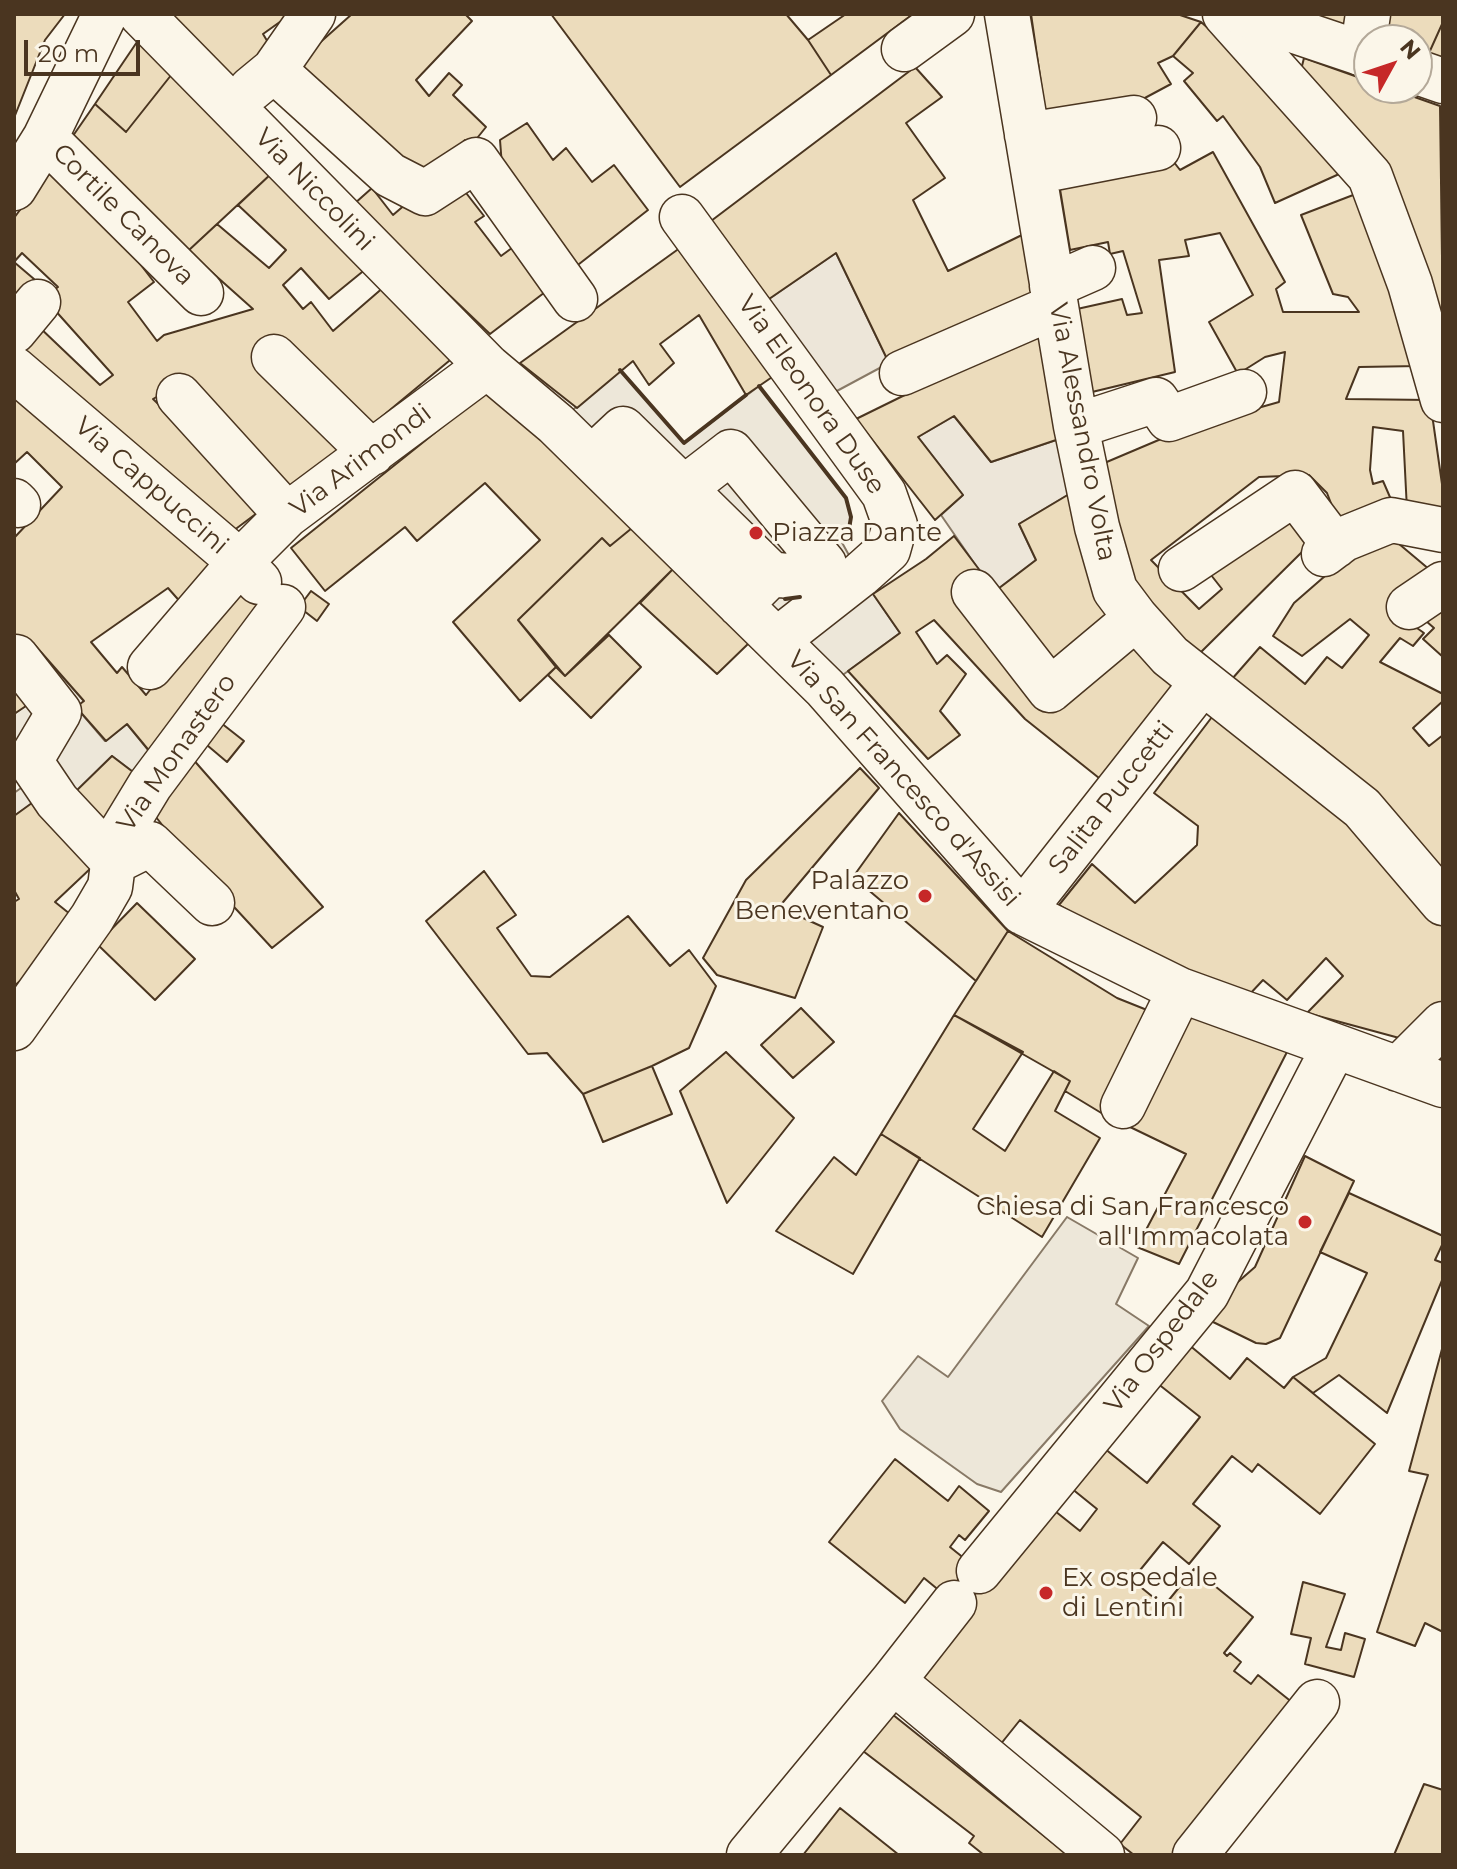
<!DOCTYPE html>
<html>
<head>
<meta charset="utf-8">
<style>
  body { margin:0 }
  #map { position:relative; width:1457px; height:1869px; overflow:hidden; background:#fbf6e9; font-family:Montserrat,sans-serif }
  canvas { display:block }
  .frame { position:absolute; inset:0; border:16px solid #4a3520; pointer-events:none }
  .north { position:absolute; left:1353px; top:24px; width:80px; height:80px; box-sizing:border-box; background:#fbf6e9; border:2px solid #b4a999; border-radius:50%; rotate:50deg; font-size:22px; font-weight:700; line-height:32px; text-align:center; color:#4a3520 }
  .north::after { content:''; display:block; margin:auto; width:28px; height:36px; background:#c62828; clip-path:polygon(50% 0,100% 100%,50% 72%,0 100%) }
  .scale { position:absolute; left:24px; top:40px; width:116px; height:36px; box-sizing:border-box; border:4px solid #4a3520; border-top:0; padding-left:10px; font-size:24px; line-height:28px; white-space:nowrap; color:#4a3520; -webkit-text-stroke:6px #fbf6e9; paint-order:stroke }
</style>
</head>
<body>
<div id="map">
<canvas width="1457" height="1869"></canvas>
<div class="frame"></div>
<div class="north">N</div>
<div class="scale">20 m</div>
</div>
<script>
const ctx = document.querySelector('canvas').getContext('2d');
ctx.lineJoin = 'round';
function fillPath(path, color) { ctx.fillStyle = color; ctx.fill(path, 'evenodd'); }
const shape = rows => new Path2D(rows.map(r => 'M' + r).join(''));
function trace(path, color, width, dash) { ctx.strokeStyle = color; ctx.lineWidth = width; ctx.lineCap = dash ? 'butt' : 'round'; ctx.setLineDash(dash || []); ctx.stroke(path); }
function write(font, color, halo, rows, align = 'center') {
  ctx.font = font + ' Montserrat,sans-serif'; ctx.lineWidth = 6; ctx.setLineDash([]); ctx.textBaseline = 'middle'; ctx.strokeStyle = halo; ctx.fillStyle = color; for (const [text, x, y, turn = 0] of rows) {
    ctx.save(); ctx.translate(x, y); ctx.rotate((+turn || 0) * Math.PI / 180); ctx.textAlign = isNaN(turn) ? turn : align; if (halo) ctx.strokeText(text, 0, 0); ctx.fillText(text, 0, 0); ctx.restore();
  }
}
const green = shape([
  [836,253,889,363,835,392,769,299,836,253],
  [954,416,991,462,1062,438,1076,490,1019,524,1036,560,994,592,941,515,963,495,918,437,954,416]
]);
fillPath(green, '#ede6d9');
trace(green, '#887966', 2);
const parking = shape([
  [620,370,684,443,759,386,846,498,851,517,849,529,840,539,860,575,900,633,825,688,556,424,620,370],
  [33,643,84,701,77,708,105,741,127,724,162,767,137,775,112,756,73,795,36,801,14,816,14,793,28,783,14,763,14,714,28,704,14,658,33,643],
  [1067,1217,1138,1258,1116,1304,1149,1326,1001,1492,977,1484,900,1429,882,1401,918,1356,948,1377,1067,1217]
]);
fillPath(parking, '#ede7d9');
trace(parking, '#887966', 2);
const building = shape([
  [14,14,65,14,45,40,14,118,14,14],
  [162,14,291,14,263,34,272,49,229,79,162,14],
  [352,14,465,14,472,21,416,80,429,96,449,73,462,85,453,95,486,127,470,147,465,140,425,181,297,63,352,14],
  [551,14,786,14,808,40,831,75,680,187,551,14],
  [846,14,913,14,831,75,808,40,846,14],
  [1031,14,1177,14,1201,22,1173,56,1158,63,1171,84,1128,107,1046,118,1031,14],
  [1304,14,1360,14,1357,32,1304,14],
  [1376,14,1443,15,1443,22,1429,53,1417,48,1417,40,1394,40,1373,32,1376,14],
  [1201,22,1273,85,1348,170,1275,203,1260,167,1223,116,1217,121,1184,81,1193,73,1173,56,1201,22],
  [1443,22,1443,58,1429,53,1443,22],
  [139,39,172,74,126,132,95,104,139,39],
  [1304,58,1369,81,1369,88,1389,88,1440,106,1443,333,1300,74,1304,58],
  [915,67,942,97,906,123,945,178,913,200,948,271,1024,234,1033,295,889,363,836,253,769,299,711,221,915,67],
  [172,74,272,173,188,251,68,143,95,104,126,132,172,74],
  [527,123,553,160,566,148,592,182,614,165,648,210,574,268,502,166,500,140,527,123],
  [1213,152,1285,282,1276,289,1283,312,1359,312,1348,297,1333,294,1301,215,1361,192,1419,366,1359,367,1346,399,1430,400,1443,491,1443,517,1407,510,1403,431,1373,427,1370,470,1373,484,1383,481,1396,511,1341,529,1327,493,1309,475,1259,477,1151,560,1199,609,1222,589,1211,575,1295,519,1312,542,1195,658,1131,585,1102,464,1187,428,1279,402,1285,352,1265,357,1238,374,1209,322,1253,295,1220,233,1185,240,1189,256,1159,260,1175,372,1092,392,1077,309,1122,299,1127,315,1142,313,1123,251,1110,254,1108,242,1070,250,1059,183,1170,157,1180,170,1213,152],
  [54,164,94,204,154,282,128,302,157,341,164,335,253,309,188,251,217,224,269,268,286,250,238,205,272,173,367,268,329,299,301,268,283,285,303,309,311,302,333,331,385,286,455,356,344,448,284,491,188,379,153,399,265,507,229,534,17,352,37,325,100,385,113,375,44,298,58,287,22,253,14,262,14,218,54,164],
  [456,180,484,216,475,222,501,256,520,242,553,286,490,334,354,204,372,188,393,215,414,197,456,180],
  [684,245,778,373,746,395,699,315,660,344,674,363,649,385,633,361,577,408,520,363,684,245],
  [14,262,34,279,14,309,14,262],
  [1041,328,1062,438,991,462,954,416,918,437,963,495,935,520,856,419,1041,328],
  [491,388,632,528,610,546,602,538,518,620,556,667,520,701,453,622,540,540,485,483,417,541,405,527,325,591,291,548,491,388],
  [14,390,224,569,183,605,168,588,91,642,117,673,122,667,146,695,237,581,271,608,151,753,127,724,106,741,76,707,84,701,33,643,14,658,14,538,62,487,27,452,14,464,14,390],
  [1076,490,1119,622,1052,675,994,592,1036,560,1019,524,1076,490],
  [632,528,673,569,565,676,518,620,602,538,610,546,632,528],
  [1386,533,1436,575,1387,607,1424,633,1413,646,1400,638,1380,662,1443,694,1443,701,1413,728,1429,746,1443,735,1443,879,1388,813,1324,749,1232,679,1260,647,1305,684,1327,657,1342,668,1369,635,1350,619,1302,656,1273,636,1294,603,1356,549,1386,533],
  [954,536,981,572,961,602,1058,710,1115,662,1131,637,1179,682,1101,777,1099,778,1025,719,934,620,916,632,937,664,947,655,966,674,940,711,960,735,928,759,848,671,900,633,873,594,926,559,954,536],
  [673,569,749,643,717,674,640,603,673,569],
  [311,591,329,604,317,621,299,607,311,591],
  [1443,601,1443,657,1423,639,1434,628,1426,621,1443,601],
  [609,635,641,667,591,718,548,675,556,667,565,676,609,635],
  [14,686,29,704,14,714,14,686],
  [1215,713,1348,820,1443,922,1443,1012,1414,1042,1307,1013,1343,976,1326,958,1287,1000,1263,980,1248,996,1164,966,1059,905,1092,864,1135,903,1197,845,1198,826,1154,793,1215,713],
  [216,719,244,741,227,762,201,740,216,719],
  [112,756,137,775,103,827,72,795,112,756],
  [191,757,323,907,272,948,185,854,152,812,191,757],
  [860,768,879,788,779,907,823,927,795,998,717,975,703,958,746,880,860,768],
  [36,800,91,868,55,902,80,922,42,963,14,986,14,902,19,899,14,890,14,816,36,800],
  [899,813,1008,931,976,981,853,877,899,813],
  [484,871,516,915,497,928,531,976,550,977,628,916,670,966,689,950,716,986,689,1048,652,1066,583,1094,547,1053,528,1054,426,921,484,871],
  [137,903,195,959,155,1000,97,944,137,903],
  [1008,931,1117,998,1157,1014,1103,1114,1065,1091,1070,1081,954,1015,1008,931],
  [801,1008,834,1042,793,1078,761,1045,801,1008],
  [1183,1008,1288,1050,1179,1264,1137,1247,1186,1154,1128,1126,1183,1008],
  [954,1015,1023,1052,973,1129,1005,1151,1054,1071,1070,1081,1055,1111,1100,1138,1042,1237,881,1134,954,1015],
  [726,1052,794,1118,727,1203,680,1091,726,1052],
  [652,1066,672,1114,603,1142,583,1094,652,1066],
  [881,1134,920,1158,853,1274,776,1231,834,1157,856,1175,881,1134],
  [1305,1156,1354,1181,1280,1338,1266,1344,1256,1343,1209,1320,1231,1288,1255,1267,1305,1156],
  [1349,1193,1443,1236,1443,1243,1435,1260,1443,1263,1443,1278,1387,1413,1339,1375,1313,1393,1293,1377,1326,1358,1367,1273,1320,1252,1349,1193],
  [1188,1344,1230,1379,1247,1358,1284,1388,1293,1377,1375,1444,1320,1514,1258,1464,1252,1472,1232,1456,1193,1504,1220,1526,1189,1564,1163,1542,1132,1580,1164,1606,1194,1569,1253,1617,1224,1653,1227,1656,1230,1653,1241,1662,1234,1671,1251,1684,1258,1675,1298,1707,1178,1855,1134,1855,1120,1844,1141,1817,1020,1720,1000,1745,918,1678,969,1615,924,1578,905,1603,829,1542,895,1459,948,1501,959,1486,989,1511,965,1540,959,1535,950,1547,996,1584,1055,1511,1080,1531,1097,1509,1071,1488,1104,1448,1147,1483,1200,1417,1157,1383,1188,1344],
  [1442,1349,1443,1632,1425,1623,1415,1646,1377,1632,1428,1475,1409,1471,1442,1349],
  [1303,1582,1345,1594,1326,1647,1341,1650,1345,1633,1365,1639,1354,1677,1305,1664,1311,1638,1291,1634,1303,1582],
  [892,1714,1068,1855,984,1855,969,1843,974,1836,863,1751,892,1714],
  [1424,1784,1443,1790,1443,1855,1394,1855,1424,1784],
  [840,1808,899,1855,803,1855,840,1808]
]);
fillPath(building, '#ecdcbc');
trace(building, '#4a3520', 2);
const minor = shape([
  [141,14,487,366,556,424,825,688,1022,912,1180,990,1443,1085],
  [1007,14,1076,426,1097,527,1115,590,1136,618,1170,656,1362,808,1443,903],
  [1225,14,1370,176,1410,284,1443,400],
  [904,49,952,14],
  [1362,54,1368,14],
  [274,70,390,175,425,193,476,160,575,299],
  [251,89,274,70,313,14],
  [1027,135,1134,118],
  [45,138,201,293],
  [1034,172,1158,148],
  [14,188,45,138,105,14],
  [682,217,884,494,895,525,888,550,860,575,777,640],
  [1052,286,1093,268],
  [14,331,38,302],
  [274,357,372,453],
  [14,369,240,562,259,582],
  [902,373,1056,306],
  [179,396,287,515],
  [1076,426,1156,400,1169,419,1244,392],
  [592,458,623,429,771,574,740,605],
  [683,489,731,452,824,564,788,576,771,574],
  [14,501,18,505],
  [1324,554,1344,539,1391,520,1443,530],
  [1181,569,1295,493,1335,546],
  [974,592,1050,690,1136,618],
  [1409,607,1443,584],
  [16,657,59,712,30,761,57,801,114,862,150,844,212,903],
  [150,667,240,562,287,515,487,366],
  [1022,912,1202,683],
  [14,1028,92,918,110,887,116,841,150,785,283,607],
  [1398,1069,1443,1024],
  [1123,1106,1180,990],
  [979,1571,1207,1293,1334,1047],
  [893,1681,1102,1855],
  [749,1855,893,1681,954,1603],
  [1195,1855,1317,1702]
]);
const major = shape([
  [1244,14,1369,56],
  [1417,72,1443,81]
]);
trace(minor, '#4a3520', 47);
trace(major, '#4a3520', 47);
trace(minor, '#fbf6e9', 44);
trace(major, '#fbf6e9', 44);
trace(shape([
  [620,370,684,443,746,395],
  [759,386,846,498,851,517,849,529,840,538],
  [785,599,800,597]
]), '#4a3520', 4);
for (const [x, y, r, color] of [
  [756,533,8,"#c62828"],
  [925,896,8,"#c62828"],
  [1305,1222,8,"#c62828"],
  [1046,1593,8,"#c62828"]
]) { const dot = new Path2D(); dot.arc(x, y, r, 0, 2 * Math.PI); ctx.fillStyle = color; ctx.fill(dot); trace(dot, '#fbf6e9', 3); }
write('26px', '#4a3520', '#fbf6e9', [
  ["Via Niccolini",314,190,46],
  ["Cortile Canova",123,215,45],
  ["Via Eleonora Duse",811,395,55],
  ["Via Alessandro Volta",1082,432,79],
  ["Via Arimondi",361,461,-37],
  ["Via Cappuccini",151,486,41],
  ["Via Monastero",177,753,-55],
  ["Via San Francesco d'Assisi",903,779,48],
  ["Salita Puccetti",1112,798,-52],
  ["Via Ospedale",1162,1342,-53]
]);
write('26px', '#4a3520', '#fbf6e9', [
  ["Piazza Dante",772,533],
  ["Palazzo",909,881,"right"],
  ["Beneventano",909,911,"right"],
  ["Chiesa di San Francesco",1289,1207,"right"],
  ["all'Immacolata",1289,1237,"right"],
  ["Ex ospedale",1062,1578],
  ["di Lentini",1062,1608]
], 'left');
</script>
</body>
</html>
